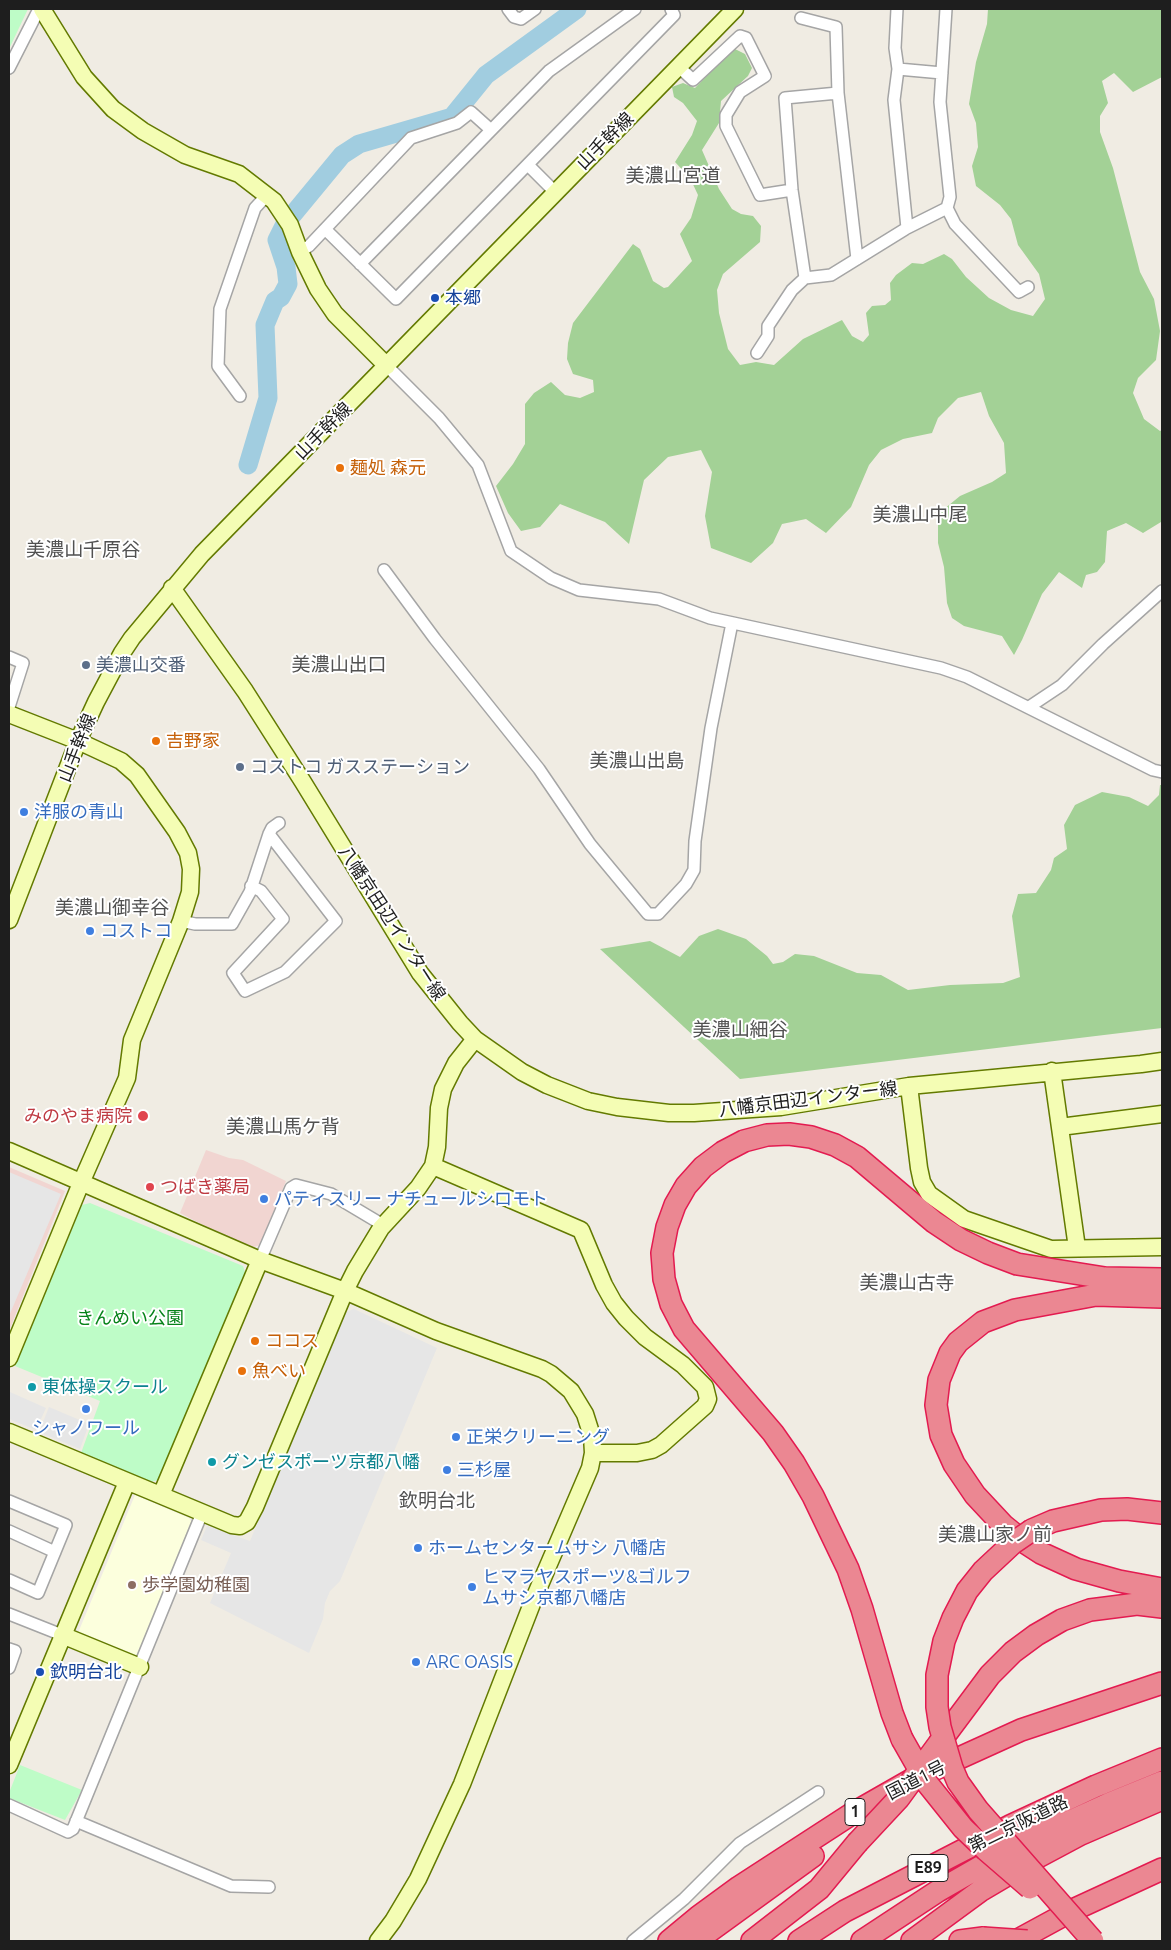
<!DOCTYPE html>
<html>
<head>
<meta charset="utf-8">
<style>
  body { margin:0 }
  #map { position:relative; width:1171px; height:1950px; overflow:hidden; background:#f0ece3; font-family:Ubuntu,sans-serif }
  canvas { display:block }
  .frame { position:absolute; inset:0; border:10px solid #1e1e1e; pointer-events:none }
</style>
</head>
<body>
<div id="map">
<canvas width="1171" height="1950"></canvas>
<div class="frame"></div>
</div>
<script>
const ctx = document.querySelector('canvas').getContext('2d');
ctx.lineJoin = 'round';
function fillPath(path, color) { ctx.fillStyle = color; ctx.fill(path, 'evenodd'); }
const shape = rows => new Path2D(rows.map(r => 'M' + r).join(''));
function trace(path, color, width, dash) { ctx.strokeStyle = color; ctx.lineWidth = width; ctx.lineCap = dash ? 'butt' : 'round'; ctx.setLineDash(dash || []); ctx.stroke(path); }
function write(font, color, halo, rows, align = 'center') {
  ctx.font = font + ' Ubuntu,"Noto Sans JP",sans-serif'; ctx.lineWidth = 4; ctx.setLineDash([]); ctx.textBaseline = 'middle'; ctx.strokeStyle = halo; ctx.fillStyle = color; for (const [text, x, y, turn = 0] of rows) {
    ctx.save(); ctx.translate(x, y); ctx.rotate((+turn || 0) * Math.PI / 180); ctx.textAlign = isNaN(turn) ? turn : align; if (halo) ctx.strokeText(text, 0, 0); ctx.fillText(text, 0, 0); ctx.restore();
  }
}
fillPath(shape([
  [206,1150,229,1158,243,1160,286,1181,260,1245,254,1247,250,1246,205,1226,180,1213],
  [9,1167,65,1191,9,1331]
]), '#f1d5d1');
fillPath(shape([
  [135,1495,189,1518,192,1523,139,1655,132,1659,78,1633]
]), '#fcffdd');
fillPath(shape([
  [988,9,1162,9,1162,77,1133,92,1114,73,1102,81,1108,103,1100,116,1100,132,1113,168,1140,272,1154,299,1160,331,1156,360,1138,378,1133,393,1144,419,1160,431,1162,430,1162,520,1161,522,1143,533,1126,523,1107,531,1105,562,1097,572,1086,575,1082,588,1059,572,1042,594,1022,640,1014,655,1002,636,964,626,952,618,947,603,944,567,938,543,938,514,960,496,992,482,1006,473,1004,443,989,416,981,392,958,398,938,418,932,433,903,439,881,450,869,465,851,507,826,533,806,519,782,524,773,543,751,563,711,548,705,516,712,472,701,450,668,457,644,480,629,544,605,522,560,504,540,527,521,531,508,513,496,486,513,464,525,444,525,404,534,393,551,382,565,395,580,398,594,392,593,380,573,374,567,359,568,343,573,323,633,244,640,249,653,281,664,288,668,287,692,261,680,234,691,218,698,195,690,178,675,162,692,135,697,121,683,103,674,97,672,87,683,83,695,88,733,48,745,54,752,68,748,76,721,101,719,123,702,150,719,189,732,209,741,214,753,216,761,226,760,242,723,274,717,290,719,313,728,349,740,365,756,362,774,365,803,339,842,320,852,336,863,342,869,335,866,313,872,306,885,305,891,300,890,283,896,275,912,263,923,264,944,254,952,259,966,277,989,298,1011,310,1033,316,1045,299,1039,274,1018,245,1011,219,1000,205,976,186,972,166,978,147,976,123,969,104,976,62,987,24],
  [1160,785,1162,785,1162,1028,740,1079,600,949,650,941,680,957,699,936,718,929,746,939,767,956,773,964,783,962,795,954,814,956,857,973,881,975,908,990,950,985,1003,983,1020,977,1012,916,1018,894,1036,893,1051,870,1054,858,1067,849,1064,825,1075,805,1102,792,1129,797,1148,806,1159,795]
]), '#a3d196');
fillPath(shape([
  [9,9,28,9,9,49],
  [90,1203,243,1266,245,1272,158,1480,151,1482,81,1453,100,1401,15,1366,82,1205],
  [20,1765,82,1790,65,1820,9,1798,9,1793]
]), '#befcc7');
fillPath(shape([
  [9,1172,61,1194,9,1316],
  [354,1309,437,1348,340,1581,330,1591,325,1603,323,1619,309,1653,210,1603,231,1553,201,1540,207,1526,250,1541,346,1312],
  [10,1392,46,1408,36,1430,9,1419],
  [49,1407,89,1424,80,1449,39,1432]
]), '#e6e6e6');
trace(shape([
  [248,465,268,398,265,325,275,301,281,297,288,284,286,267,277,240,285,224,342,155,359,144,452,117,486,75,577,9]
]), '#a1cde0', 19);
const street = shape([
  [508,9,514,17,521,19,535,9],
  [897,9,895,48,898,69,894,100,907,228],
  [946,9,940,102,950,197,947,208],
  [801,18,836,27,838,93,857,259],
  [679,67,693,80,740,36,746,38,765,76,740,92,726,115,726,126,760,195,792,190],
  [9,68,39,9],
  [898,69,942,73],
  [528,165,555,192],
  [325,229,396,299,674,15,671,9],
  [300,252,309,246,411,138,457,123,471,112,491,130],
  [360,264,549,71,635,9],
  [805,278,792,190,785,98,838,93],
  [757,353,768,336,768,326,792,290,805,278,831,275,907,228,947,208,955,224,1019,292,1028,287],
  [387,366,439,418,478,465,511,551,551,578,579,590,659,599,710,618,941,668,967,677,1153,770,1162,772],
  [240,396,218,366,220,309,255,208,267,195],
  [384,570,435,639,539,769,590,844,648,914,658,914,686,884,694,870,695,841,711,728,732,623],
  [9,657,23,663,9,707],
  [1029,707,1062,685,1103,644,1162,591],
  [251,886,261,891,283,919,233,973,245,991,285,972,336,921,269,834],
  [181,921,195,924,232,924,250,892,269,834,272,828,279,823],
  [260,1260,291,1188,296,1185,331,1194,383,1225],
  [9,1501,66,1525,38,1593,9,1580],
  [9,1531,55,1552],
  [9,1614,62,1635],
  [9,1649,15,1651,9,1668],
  [9,1805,68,1832,73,1829,202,1513],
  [76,1821,231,1886,269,1887],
  [633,1941,684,1899,740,1843,818,1792]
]);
const secondary = shape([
  [42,9,84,77,113,109,143,131,185,155,239,174,274,201,290,225,300,252,318,289,335,314,387,366],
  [172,588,245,691,303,782,420,973,460,1023,475,1039,522,1072,547,1085,588,1101,617,1107,669,1113,694,1113,781,1107,909,1086,1141,1064,1162,1061],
  [9,714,78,741,121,761,137,775,177,832,188,853,191,869,190,892,181,921,132,1040,127,1078,81,1183,9,1358],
  [9,920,78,741,96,702,122,653,132,638,202,554,735,9],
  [1052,1071,1077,1248],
  [909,1086,919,1168,922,1182,929,1194,964,1219,1051,1249,1162,1247],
  [1060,1127,1162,1114],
  [9,1151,260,1260,345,1291,436,1331,542,1369,551,1374,571,1391,585,1414,592,1436,593,1453,590,1468,533,1601,462,1784,418,1879,393,1921,378,1941],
  [433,1166,581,1230,604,1285,614,1303,626,1318,645,1337,683,1365,705,1387,708,1399,705,1406,661,1445,652,1450,637,1453,593,1453],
  [9,1432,232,1525,240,1526,247,1522,255,1507,345,1291,355,1271,381,1228,418,1188,433,1166,437,1147,439,1108,443,1089,456,1063,475,1039],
  [161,1495,260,1260],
  [62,1635,140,1667],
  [9,1765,127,1482]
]);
const highway = shape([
  [1162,1297,1096,1295,1015,1310,983,1322,958,1342,950,1353,939,1380,936,1405,941,1435,954,1464,975,1495,1003,1525,1024,1542,1041,1553,1076,1569,1119,1581,1162,1589],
  [1032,1530,1053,1521,1101,1510,1127,1509,1162,1513],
  [902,1739,892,1713,862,1609,848,1569,813,1496,794,1463,773,1433,684,1329,671,1304,664,1279,662,1253,667,1227,675,1205,686,1186,703,1167,723,1152,744,1141,767,1135,789,1134,811,1137,835,1145,857,1157,934,1222,961,1240,988,1253,1017,1264,1105,1278,1162,1279],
  [940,1742,990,1675,1013,1652,1036,1635,1062,1620,1090,1610,1137,1604,1162,1607],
  [669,1941,698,1917,739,1887,850,1815,913,1779,1021,1730,1162,1683],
  [696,1941,813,1856],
  [752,1941,819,1889,857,1843],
  [799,1941,845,1911,1010,1826,1096,1786,1162,1759],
  [862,1941,938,1891,1020,1844,1108,1804,1162,1782],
  [912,1941,980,1891,1036,1858,1081,1834,1162,1799],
  [960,1941,983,1938],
  [1016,1941,1073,1910,1162,1869]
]);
trace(street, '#a5a5a5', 14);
trace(secondary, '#637a00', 19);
trace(highway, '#e31b50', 24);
trace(street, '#fff', 11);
trace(secondary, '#f4fdb4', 16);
trace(highway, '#eb8792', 21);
const highwayBridge = shape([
  [1032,1530,1013,1543,983,1571,967,1591,953,1618,944,1641,937,1675,937,1707,940,1727,952,1768,958,1782,978,1810,1093,1941],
  [902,1739,927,1783,963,1828,986,1850,1030,1888],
  [857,1843,899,1798,940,1742],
  [983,1938,1027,1941]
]);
trace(highwayBridge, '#e31b50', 24, []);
trace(highwayBridge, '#eb8792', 21);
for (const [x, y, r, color] of [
  [435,298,5,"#1a4fb4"],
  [340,468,5,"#e8710a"],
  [86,665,5,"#5c6f8a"],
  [156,741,5,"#e8710a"],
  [240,767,5,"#5c6f8a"],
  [24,812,5,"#3f7fe0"],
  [90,931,5,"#3f7fe0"],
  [143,1116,6,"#e0444e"],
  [150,1187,5,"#e0444e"],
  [264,1199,5,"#3f7fe0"],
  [255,1341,5,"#e8710a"],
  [242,1371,5,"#e8710a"],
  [32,1387,5,"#0f9aa8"],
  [86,1409,5,"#3f7fe0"],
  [456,1437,5,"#3f7fe0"],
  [212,1462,5,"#0f9aa8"],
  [447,1470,5,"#3f7fe0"],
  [418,1548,5,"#3f7fe0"],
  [132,1585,5,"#8d6e63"],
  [472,1587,5,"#3f7fe0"],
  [416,1662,5,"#3f7fe0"],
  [40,1672,5,"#1a4fb4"]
]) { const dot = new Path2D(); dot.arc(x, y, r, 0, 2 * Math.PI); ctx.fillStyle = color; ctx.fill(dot); trace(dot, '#fff', 2); }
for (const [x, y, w] of [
  [855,1812,20],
  [928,1868,40]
]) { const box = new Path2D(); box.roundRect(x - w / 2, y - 13.5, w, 27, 4); ctx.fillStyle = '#fff'; ctx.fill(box); trace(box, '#1e1e1e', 1); }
write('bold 16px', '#1e1e1e', null, [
  ["1",855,1812],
  ["E89",928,1868]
]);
write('18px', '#1e1e1e', '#fff', [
  ["山手幹線",605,141,-45],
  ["山手幹線",323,431,-45],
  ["山手幹線",77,748,-68],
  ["八幡京田辺インター線",392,923,57],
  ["八幡京田辺インター線",808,1099,-7],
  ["国道1号",916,1780,-27],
  ["第二京阪道路",1018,1824,-26]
]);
write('18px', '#164399', '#fff', [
  ["本郷",445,298],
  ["欽明台北",50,1672]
], 'left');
write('18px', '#c56008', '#fff', [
  ["麺処 森元",350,468],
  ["吉野家",166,741],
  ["ココス",265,1341],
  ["魚べい",252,1371]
], 'left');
write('18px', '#4e5e75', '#fff', [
  ["美濃山交番",96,665],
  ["コストコ ガスステーション",250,767]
], 'left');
write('18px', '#366cbe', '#fff', [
  ["洋服の青山",34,812],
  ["コストコ",100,931],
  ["パティスリー ナチュールシロモト",274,1199],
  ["シャノワール",86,1428,"center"],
  ["正栄クリーニング",466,1437],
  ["三杉屋",457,1470],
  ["ホームセンタームサシ 八幡店",428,1548],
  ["ヒマラヤスポーツ&ゴルフ",482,1577],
  ["ムサシ京都八幡店",482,1598],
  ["ARC OASIS",426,1662]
], 'left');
write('18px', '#be3a42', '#fff', [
  ["みのやま病院",132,1116],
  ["つばき薬局",160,1187,"left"]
], 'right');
write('18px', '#068219', '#fff', [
  ["きんめい公園",130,1318]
]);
write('18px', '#0d838f', '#fff', [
  ["東体操スクール",42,1387],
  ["グンゼスポーツ京都八幡",222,1462]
], 'left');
write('18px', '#785e54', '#fff', [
  ["歩学園幼稚園",142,1585]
], 'left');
write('19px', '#515151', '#fff', [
  ["美濃山宮道",673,176],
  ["美濃山中尾",920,515],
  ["美濃山千原谷",83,550],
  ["美濃山出口",339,665],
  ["美濃山出島",637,761],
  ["美濃山御幸谷",112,908],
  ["美濃山細谷",740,1030],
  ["美濃山馬ケ背",283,1127],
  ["美濃山古寺",907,1283],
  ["欽明台北",437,1501],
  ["美濃山家ノ前",995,1535]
]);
</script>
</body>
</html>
